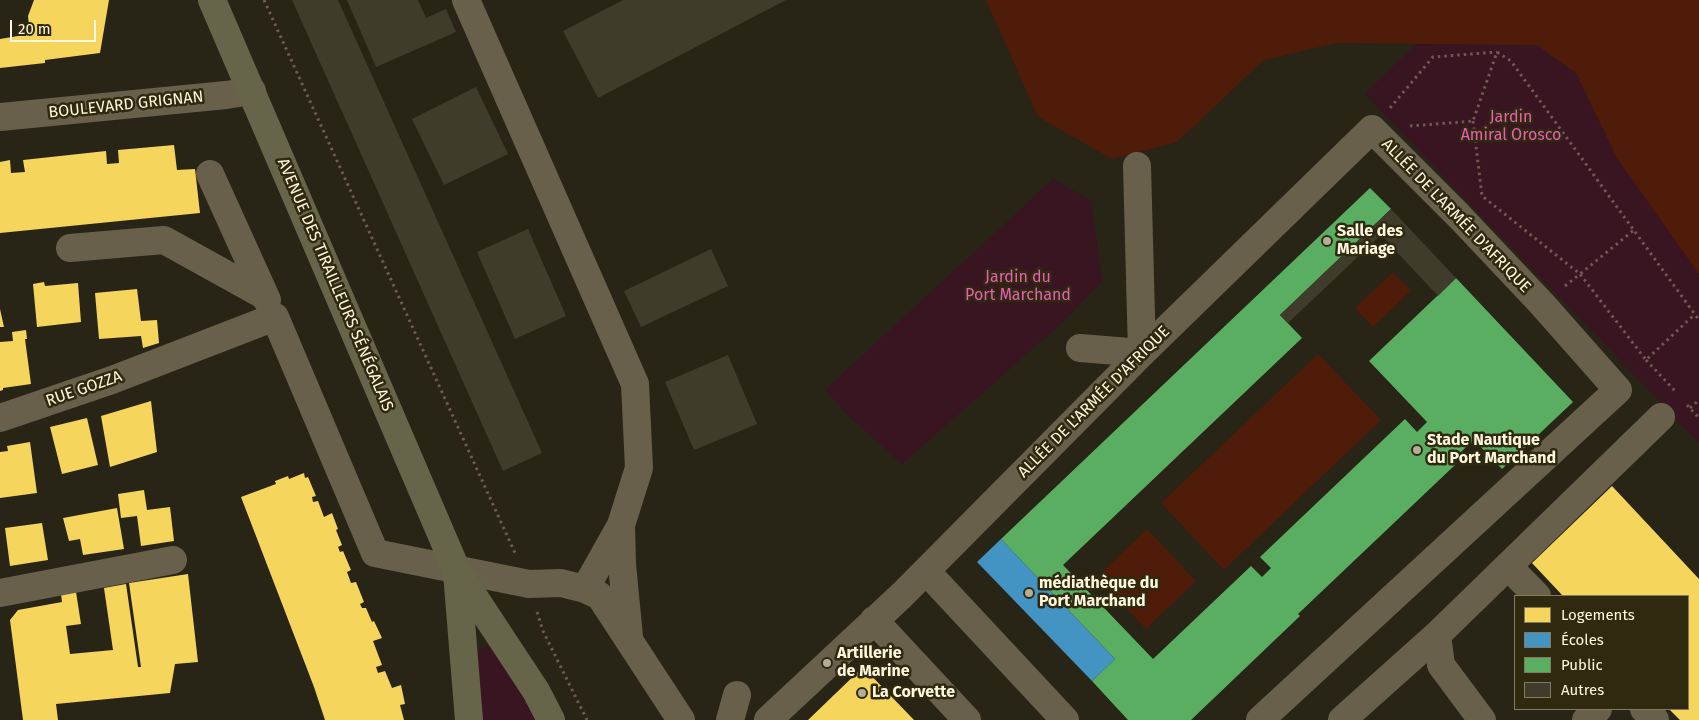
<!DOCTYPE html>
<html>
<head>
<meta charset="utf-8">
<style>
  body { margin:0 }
  #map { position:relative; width:1699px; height:720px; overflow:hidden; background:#282517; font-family:"Fira Sans",sans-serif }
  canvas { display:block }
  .legend { position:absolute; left:1514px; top:595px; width:175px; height:115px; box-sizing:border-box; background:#2f2910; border:1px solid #827b62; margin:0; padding:6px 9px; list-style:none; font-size:15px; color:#fff7de }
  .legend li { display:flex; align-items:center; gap:10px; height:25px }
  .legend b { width:25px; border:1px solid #827b62 }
  .scale { position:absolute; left:10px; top:20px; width:86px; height:22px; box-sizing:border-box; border:2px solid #fff7de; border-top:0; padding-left:6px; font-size:15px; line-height:18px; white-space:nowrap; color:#fff7de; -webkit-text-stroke:4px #2f2910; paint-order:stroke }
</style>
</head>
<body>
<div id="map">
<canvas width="1699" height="720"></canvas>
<ul class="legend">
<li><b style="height:14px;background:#f6d55c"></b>Logements</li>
<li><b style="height:14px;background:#4393c3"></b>Écoles</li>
<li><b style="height:14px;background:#5aae61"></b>Public</li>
<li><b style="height:14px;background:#3f3c2c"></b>Autres</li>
</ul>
<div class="scale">20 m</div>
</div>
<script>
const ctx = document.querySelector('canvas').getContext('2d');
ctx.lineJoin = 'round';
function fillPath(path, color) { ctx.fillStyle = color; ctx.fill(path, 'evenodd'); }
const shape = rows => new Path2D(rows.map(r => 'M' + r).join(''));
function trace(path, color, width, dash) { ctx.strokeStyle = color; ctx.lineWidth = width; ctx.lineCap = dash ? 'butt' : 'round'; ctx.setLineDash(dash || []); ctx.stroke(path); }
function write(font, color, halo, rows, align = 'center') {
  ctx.font = font + ' "Fira Sans",sans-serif'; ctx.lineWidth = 5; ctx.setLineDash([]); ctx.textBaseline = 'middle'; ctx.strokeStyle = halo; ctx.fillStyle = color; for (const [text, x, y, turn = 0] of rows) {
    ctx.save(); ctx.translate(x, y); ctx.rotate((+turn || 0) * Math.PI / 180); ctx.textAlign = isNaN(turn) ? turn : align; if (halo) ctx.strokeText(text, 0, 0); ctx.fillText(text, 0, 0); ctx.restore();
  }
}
fillPath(shape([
  [1416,44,1537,45,1576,73,1617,158,1699,268,1699,443,1365,94],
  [1053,179,1091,201,1102,281,1064,321,902,464,849,416,825,390],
  [501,639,551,720,469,720,464,657]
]), '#381521');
fillPath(shape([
  [986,0,1699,0,1699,274,1617,158,1576,73,1537,45,1337,43,1264,60,1177,142,1112,159,1038,117],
  [1393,272,1411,291,1373,327,1355,308],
  [1318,354,1381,420,1224,570,1161,503],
  [1147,529,1196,581,1146,629,1097,577]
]), '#4e1c08');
fillPath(shape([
  [34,0,109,0,100,53,45,60,45,63,0,68,0,39,30,34,28,16],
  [174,145,177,170,195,169,200,213,0,233,0,162,10,160,11,173,25,172,23,160,106,151,107,164,119,163,118,150],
  [44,282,45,286,78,283,81,322,37,327,33,284],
  [137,289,141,321,157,320,159,343,143,348,141,336,99,339,95,293],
  [0,309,4,327,0,327],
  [26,330,27,339,25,339,31,384,3,388,3,390,0,391,0,342,13,341,12,332],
  [151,401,157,452,110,467,101,416],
  [87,418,98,465,62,474,50,427],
  [30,442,37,493,0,498,0,452,8,451,7,446],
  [304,473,305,478,308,477,316,496,312,497,313,502,318,501,324,517,332,513,338,529,336,530,342,545,338,547,340,552,343,551,351,570,347,572,351,583,356,582,364,602,360,604,362,608,366,608,372,622,374,621,382,638,373,641,382,665,376,667,378,673,385,671,392,688,401,685,405,704,400,705,404,720,325,720,314,687,241,497,276,484,275,481,288,476,289,479],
  [1612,486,1699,579,1699,720,1680,720,1669,709,1688,709,1688,596,1563,596,1532,563],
  [144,490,147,510,170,507,174,541,141,546,137,516,121,518,118,494],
  [117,508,124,549,83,555,80,539,69,541,63,518],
  [42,523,48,560,10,566,5,528],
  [188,574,198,662,175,664,170,693,56,704,58,720,23,720,10,620,18,610,62,602,61,594,76,592,81,624,66,626,70,654,113,650,104,588,126,584,138,667,141,667,129,583],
  [863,667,914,720,808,720]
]), '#f6d55c');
fillPath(shape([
  [1001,539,1115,659,1092,681,977,562]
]), '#4393c3');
fillPath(shape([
  [1370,188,1391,209,1280,315,1302,338,1063,565,1153,659,1251,566,1262,577,1271,568,1260,557,1405,419,1417,432,1427,422,1369,361,1456,278,1573,402,1502,469,1474,440,1451,461,1455,465,1298,614,1300,616,1191,720,1128,720,1092,681,1115,659,1001,539]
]), '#5aae61');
fillPath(shape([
  [292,0,338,0,542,453,503,471],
  [347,0,418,0,426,18,446,9,456,32,376,67],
  [623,0,786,0,598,98,563,31],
  [476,87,508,154,444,185,412,119],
  [1391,209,1456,278,1438,296,1381,235,1288,323,1280,315],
  [528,229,566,316,515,339,477,252],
  [711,249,728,286,641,327,624,291],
  [728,355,757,424,694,450,665,382]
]), '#3f3c2c');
trace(shape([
  [264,0,515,553],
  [1390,108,1433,57,1497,52],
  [1473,121,1482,196,1580,274,1634,230],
  [1410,126,1473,121,1497,52,1511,61,1699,320],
  [1565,286,1580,274,1646,360,1695,314],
  [1646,360,1675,391],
  [1687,405,1699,418],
  [1690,408,1699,400],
  [537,612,543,631,587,720]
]), '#6f5953', 3, [2.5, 4]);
trace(shape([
  [466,0,635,384,639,468,621,525],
  [0,117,226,95,252,91],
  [210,174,267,300],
  [70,248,164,240,265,296],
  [1080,348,1142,353,1137,166],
  [0,418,112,380,275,317,375,553,529,584,561,583,585,589,600,596,681,720],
  [1508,566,1537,596],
  [926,571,1065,720],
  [585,589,621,525,622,564,629,637],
  [0,593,173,560],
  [874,620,967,720],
  [1644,709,1655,720],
  [730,720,737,695],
  [768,720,902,595,1142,353,1372,129,1459,216,1542,304,1618,390,1260,720],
  [1342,720,1437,635],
  [1482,720,1441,665,1437,635,1661,417],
  [1586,720,1598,709]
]), '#69604c', 28);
trace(shape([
  [212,0,457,571,536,691,551,720],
  [457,573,469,720]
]), '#66654a', 28);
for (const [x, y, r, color] of [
  [1327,241,5,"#b4ae98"],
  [1417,450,5,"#b4ae98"],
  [1029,593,5,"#b4ae98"],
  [827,663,5,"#b4ae98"],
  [862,693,5,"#b4ae98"]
]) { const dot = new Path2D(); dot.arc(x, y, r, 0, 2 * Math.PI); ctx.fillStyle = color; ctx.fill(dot); trace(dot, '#2f2910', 2); }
write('16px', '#fff7de', '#2f2910', [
  ["BOULEVARD GRIGNAN",126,105,-6],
  ["ALLÉE DE L'ARMÉE D'AFRIQUE",1456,216,46],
  ["AVENUE DES TIRAILLEURS SÉNÉGALAIS",335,285,67],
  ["RUE GOZZA",84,389,-19],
  ["ALLÉE DE L'ARMÉE D'AFRIQUE",1094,402,-45]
]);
write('16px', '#ec5db5', '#2f2910', [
  ["Jardin",1511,118],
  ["Amiral Orosco",1511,136],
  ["Jardin du",1018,278],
  ["Port Marchand",1018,296]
]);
write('bold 16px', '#fff7de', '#2f2910', [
  ["Salle des",1337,232],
  ["Mariage",1337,250],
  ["Stade Nautique",1427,441],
  ["du Port Marchand",1427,459],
  ["médiathèque du",1039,584],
  ["Port Marchand",1039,602],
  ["Artillerie",837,654],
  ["de Marine",837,672],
  ["La Corvette",872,693]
], 'left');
</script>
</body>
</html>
